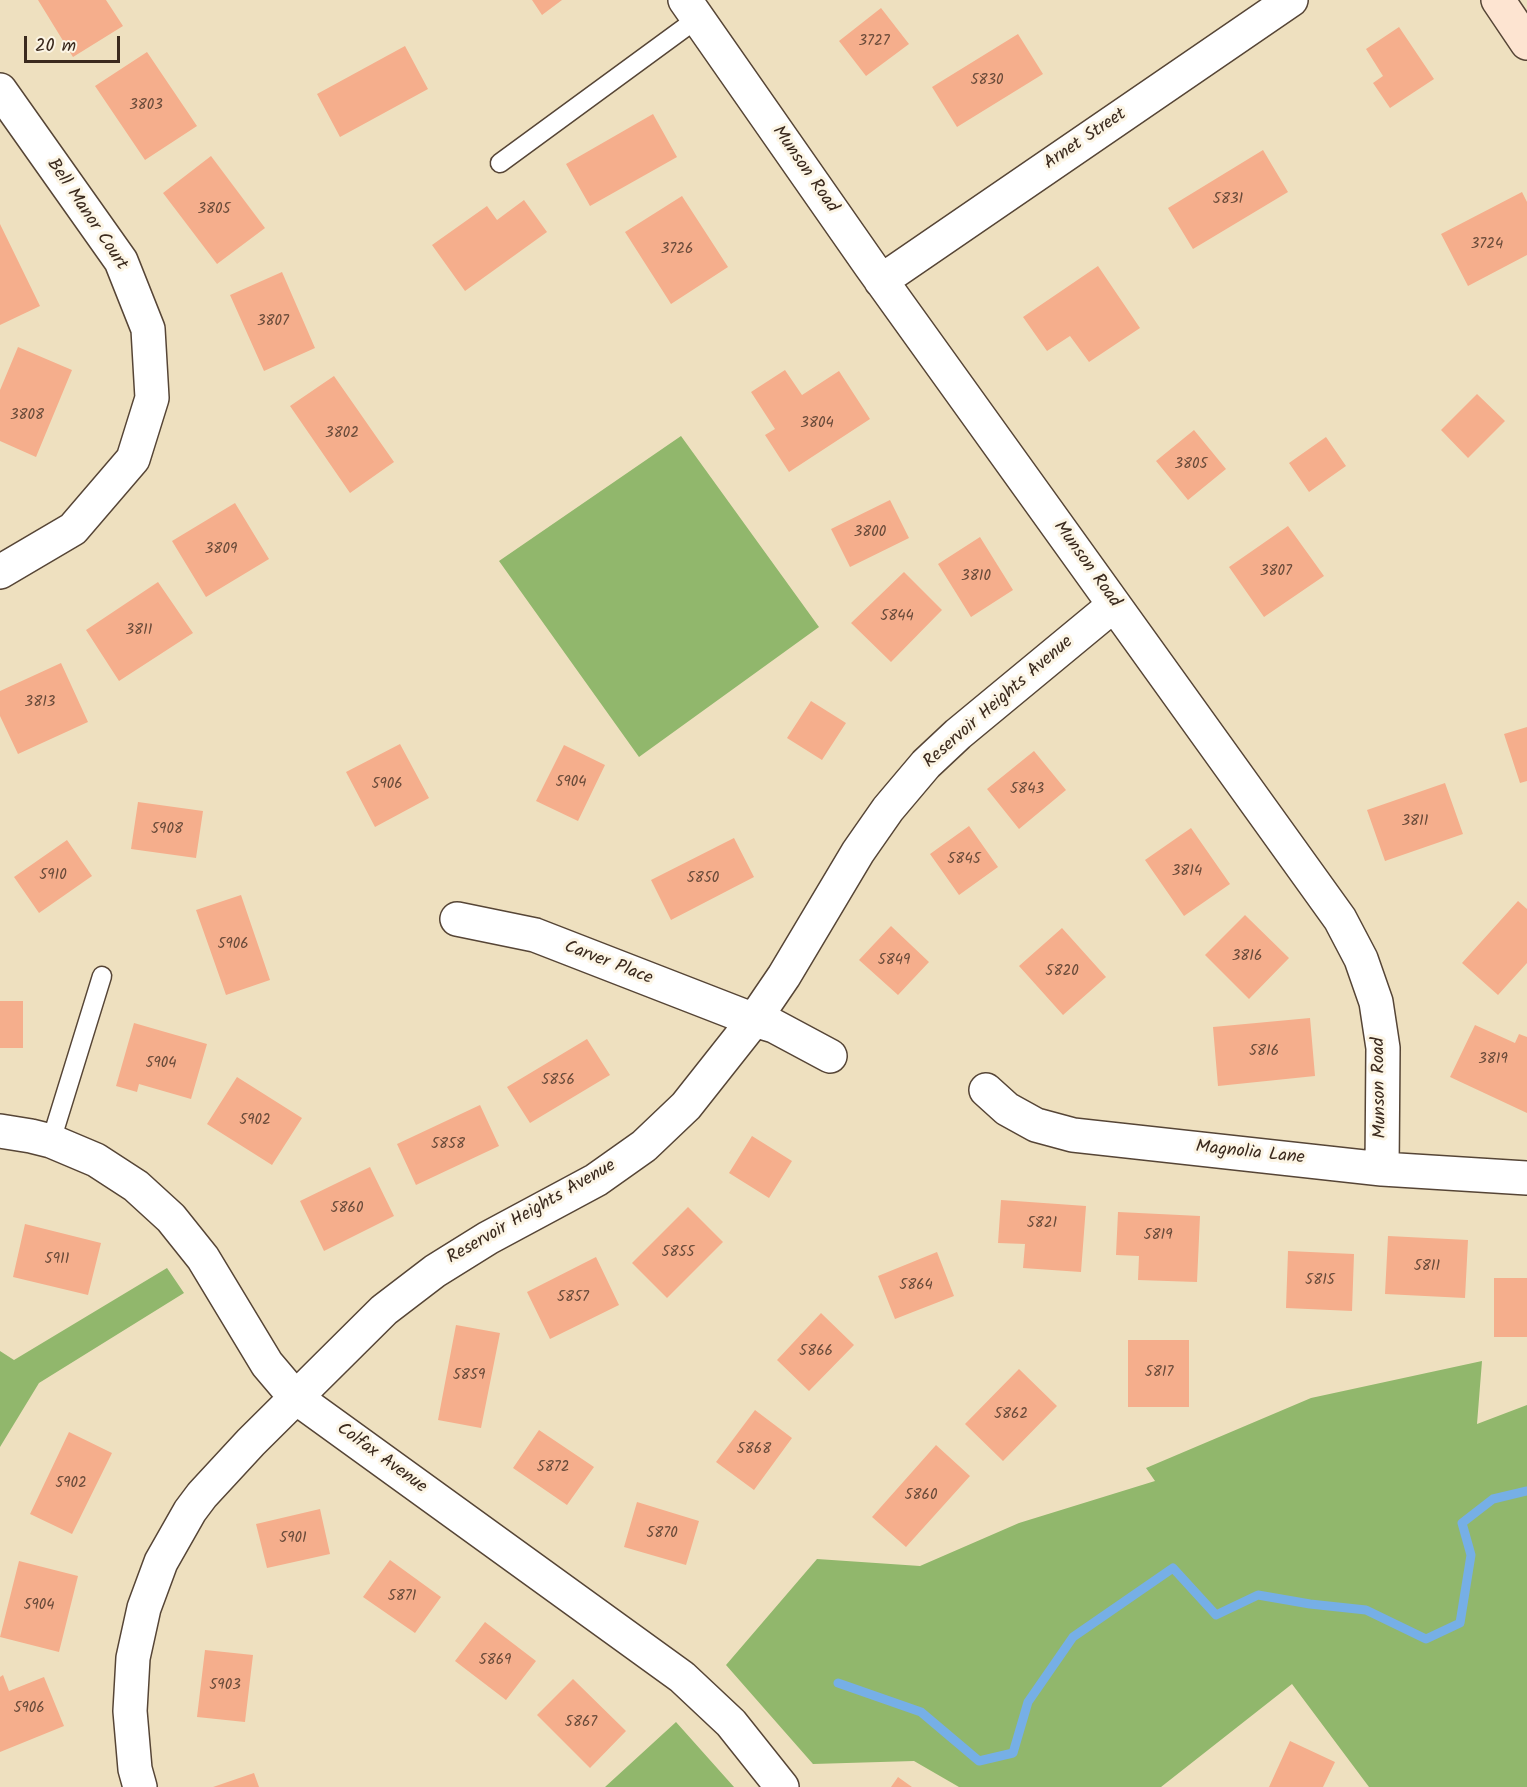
<!DOCTYPE html>
<html>
<head>
<meta charset="utf-8">
<style>
  body { margin:0 }
  #map { position:relative; width:1527px; height:1787px; overflow:hidden; background:#eee0bf; font-family:Kalam,sans-serif }
  canvas { display:block }
  .scale { position:absolute; left:24px; top:36px; width:96px; height:27px; box-sizing:border-box; border:3px solid #3b2a1e; border-top:0; padding-left:8px; font-size:18px; line-height:21px; white-space:nowrap; color:#3b2a1e; -webkit-text-stroke:4px #fcf5e5; paint-order:stroke }
</style>
</head>
<body>
<div id="map">
<canvas width="1527" height="1787"></canvas>
<div class="scale">20 m</div>
</div>
<script>
const ctx = document.querySelector('canvas').getContext('2d');
ctx.lineJoin = 'round';
function fillPath(path, color) { ctx.fillStyle = color; ctx.fill(path, 'evenodd'); }
const shape = rows => new Path2D(rows.map(r => 'M' + r).join(''));
function trace(path, color, width, dash) { ctx.strokeStyle = color; ctx.lineWidth = width; ctx.lineCap = dash ? 'butt' : 'round'; ctx.setLineDash(dash || []); ctx.stroke(path); }
function write(font, color, halo, rows, align = 'center') {
  ctx.font = font + ' Kalam,sans-serif'; ctx.lineWidth = 6; ctx.setLineDash([]); ctx.textBaseline = 'middle'; ctx.strokeStyle = halo; ctx.fillStyle = color; for (const [text, x, y, turn = 0] of rows) {
    ctx.save(); ctx.translate(x, y); ctx.rotate((+turn || 0) * Math.PI / 180); ctx.textAlign = isNaN(turn) ? turn : align; if (halo) ctx.strokeText(text, 0, 0); ctx.fillText(text, 0, 0); ctx.restore();
  }
}
fillPath(shape([
  [681,436,819,627,639,757,499,561],
  [167,1268,184,1293,39,1383,0,1447,0,1351,14,1360],
  [1482,1361,1477,1424,1527,1405,1527,1787,1369,1787,1292,1684,1161,1787,959,1787,914,1761,813,1764,726,1665,817,1559,920,1566,1019,1523,1155,1481,1146,1468,1311,1398],
  [676,1722,734,1787,605,1787]
]), '#91b76c');
trace(shape([
  [838,1683,921,1712,979,1761,1013,1753,1028,1702,1073,1637,1173,1568,1216,1615,1258,1595,1310,1604,1366,1610,1426,1639,1460,1623,1471,1555,1462,1523,1493,1499,1527,1491]
]), '#76afe6', 9);
fillPath(shape([
  [38,0,106,0,123,26,73,57],
  [532,0,562,0,542,15],
  [881,8,909,44,866,76,839,41],
  [1399,27,1434,79,1390,108,1373,83,1383,76,1366,49],
  [1018,34,1043,74,957,127,932,87],
  [405,46,428,89,340,137,317,94],
  [147,52,197,126,145,160,95,86],
  [653,114,677,157,590,206,566,164],
  [1263,150,1288,192,1193,249,1168,208],
  [211,156,265,228,217,264,163,193],
  [1522,192,1527,202,1527,255,1468,286,1441,234],
  [682,196,728,267,671,304,625,232],
  [524,200,547,232,465,291,432,245,487,206,497,220],
  [0,224,40,306,0,325],
  [1098,266,1140,328,1089,362,1070,336,1047,351,1023,317],
  [282,272,315,348,264,371,230,295],
  [18,347,72,370,36,457,0,441,0,390],
  [785,370,802,395,839,371,870,419,789,472,765,435,775,429,751,392],
  [334,376,394,462,350,493,290,406],
  [1477,394,1505,421,1468,458,1441,430],
  [1194,430,1226,469,1188,500,1156,461],
  [1326,437,1346,466,1309,492,1289,463],
  [890,500,909,538,850,567,831,529],
  [235,503,269,559,206,597,172,541],
  [1288,526,1324,576,1264,617,1229,567],
  [980,537,1013,590,971,617,938,564],
  [904,572,942,610,891,662,851,623],
  [158,582,193,633,119,681,86,630],
  [61,663,88,722,18,754,0,716,0,691],
  [811,701,846,723,822,760,787,738],
  [1527,727,1527,781,1520,783,1504,734],
  [400,744,429,798,375,827,346,772],
  [564,745,605,765,578,821,536,801],
  [1034,751,1066,790,1019,829,987,789],
  [1445,783,1463,834,1385,861,1367,810],
  [138,802,203,811,196,858,131,849],
  [969,826,998,867,959,895,930,854],
  [1191,828,1230,884,1184,916,1145,860],
  [734,838,754,877,671,920,651,880],
  [67,840,92,876,39,913,14,877],
  [241,895,270,980,226,995,196,910],
  [1518,901,1527,909,1527,963,1498,995,1462,963],
  [1245,915,1289,958,1249,999,1205,955],
  [891,926,929,962,898,995,859,960],
  [1062,928,1106,977,1063,1015,1019,966],
  [0,1001,23,1001,23,1048,0,1048],
  [1310,1018,1315,1076,1218,1086,1213,1027],
  [134,1023,207,1044,191,1099,139,1084,137,1092,116,1086],
  [1475,1025,1515,1043,1519,1034,1527,1037,1527,1113,1450,1077],
  [587,1039,610,1075,530,1123,507,1087],
  [237,1077,302,1118,272,1165,207,1124],
  [480,1105,499,1146,416,1185,397,1144],
  [752,1136,792,1161,769,1198,729,1173],
  [370,1167,394,1216,324,1251,300,1201],
  [1001,1200,1086,1206,1081,1272,1023,1268,1025,1244,998,1243],
  [688,1207,723,1242,667,1298,632,1263],
  [1118,1212,1200,1216,1197,1282,1138,1280,1139,1256,1116,1255],
  [25,1224,101,1243,88,1295,13,1277],
  [1388,1236,1468,1240,1465,1298,1385,1294],
  [1288,1251,1354,1254,1352,1311,1286,1308],
  [937,1252,954,1296,895,1319,878,1276],
  [596,1257,619,1305,550,1339,527,1292],
  [1494,1278,1527,1278,1527,1337,1494,1337],
  [821,1313,854,1345,809,1391,777,1360],
  [456,1325,500,1333,481,1428,438,1420],
  [1128,1340,1189,1340,1189,1407,1128,1407],
  [1019,1369,1057,1406,1003,1461,965,1424],
  [755,1410,792,1438,754,1490,716,1462],
  [539,1430,594,1467,567,1505,513,1468],
  [69,1432,112,1453,72,1534,30,1514],
  [936,1445,970,1476,906,1547,872,1517],
  [637,1502,699,1521,686,1565,624,1547],
  [320,1509,330,1554,267,1568,256,1524],
  [390,1560,441,1597,415,1633,363,1597],
  [19,1561,78,1576,59,1652,0,1637],
  [485,1622,536,1661,506,1700,455,1661],
  [205,1650,253,1655,245,1722,197,1717],
  [3,1675,9,1691,44,1677,64,1726,0,1752,0,1677],
  [573,1679,626,1731,590,1768,537,1715],
  [1290,1741,1335,1762,1323,1787,1269,1787],
  [254,1773,259,1787,213,1787],
  [898,1777,912,1787,891,1787]
]), '#f5ae8c');
const lane = shape([
  [500,163,698,18],
  [51,1141,102,976]
]);
const street = shape([
  [685,0,870,265,1340,919,1361,959,1376,1002,1383,1048,1382,1169],
  [0,90,121,261,148,329,152,398,133,459,73,529,0,572],
  [881,281,1291,0],
  [457,919,535,935,754,1020,774,1026,830,1056],
  [986,1090,1007,1109,1036,1125,1073,1135,1382,1169,1527,1178],
  [0,1131,31,1136,51,1141,96,1160,136,1186,171,1218,203,1258,267,1364,295,1397,682,1677,731,1723,782,1787],
  [140,1787,135,1769,130,1711,133,1658,144,1608,161,1562,190,1511,202,1495,251,1442,384,1310,435,1271,488,1238,596,1180,644,1146,686,1106,754,1020,784,976,858,852,888,809,926,764,958,734,1114,605]
]);
const secondary = shape([
  [1498,0,1527,43]
]);
trace(lane, '#564536', 21);
trace(street, '#564536', 36);
trace(secondary, '#564536', 36);
trace(lane, '#fff', 18);
trace(street, '#fff', 33);
trace(secondary, '#fde4d1', 33);
write('15px', '#6a4b3a', null, [
  ["3727",874,42],
  ["5830",987,81],
  ["3803",146,106],
  ["5831",1228,200],
  ["3805",214,210],
  ["3724",1487,245],
  ["3726",677,250],
  ["3807",273,322],
  ["3808",27,416],
  ["3804",817,424],
  ["3802",342,434],
  ["3805",1191,465],
  ["3800",870,533],
  ["3809",221,550],
  ["3807",1276,572],
  ["3810",976,577],
  ["5844",897,617],
  ["3811",139,631],
  ["3813",40,703],
  ["5904",571,783],
  ["5906",387,785],
  ["5843",1027,790],
  ["3811",1415,822],
  ["5908",167,830],
  ["5845",964,860],
  ["3814",1187,872],
  ["5910",53,876],
  ["5850",703,879],
  ["5906",233,945],
  ["3816",1247,957],
  ["5849",894,961],
  ["5820",1062,972],
  ["5816",1264,1052],
  ["3819",1493,1060],
  ["5904",161,1064],
  ["5856",558,1081],
  ["5902",255,1121],
  ["5858",448,1145],
  ["5860",347,1209],
  ["5821",1042,1224],
  ["5819",1158,1236],
  ["5855",678,1253],
  ["5911",57,1260],
  ["5811",1427,1267],
  ["5815",1320,1281],
  ["5864",916,1286],
  ["5857",573,1298],
  ["5866",816,1352],
  ["5817",1159,1373],
  ["5859",469,1376],
  ["5862",1011,1415],
  ["5868",754,1450],
  ["5872",553,1468],
  ["5902",71,1484],
  ["5860",921,1496],
  ["5870",662,1534],
  ["5901",293,1539],
  ["5871",402,1597],
  ["5904",39,1606],
  ["5869",495,1661],
  ["5903",225,1686],
  ["5906",29,1709],
  ["5867",581,1723]
]);
write('18px', '#3b2a1e', '#fcf5e5', [
  ["Arnet Street",1086,140,-34],
  ["Munson Road",804,170,55],
  ["Bell Manor Court",86,215,56],
  ["Munson Road",1086,565,54],
  ["Reservoir Heights Avenue",999,703,-41],
  ["Carver Place",608,964,21],
  ["Munson Road",1381,1088,-91],
  ["Magnolia Lane",1250,1154,6],
  ["Reservoir Heights Avenue",532,1213,-30],
  ["Colfax Avenue",381,1459,36]
]);
</script>
</body>
</html>
